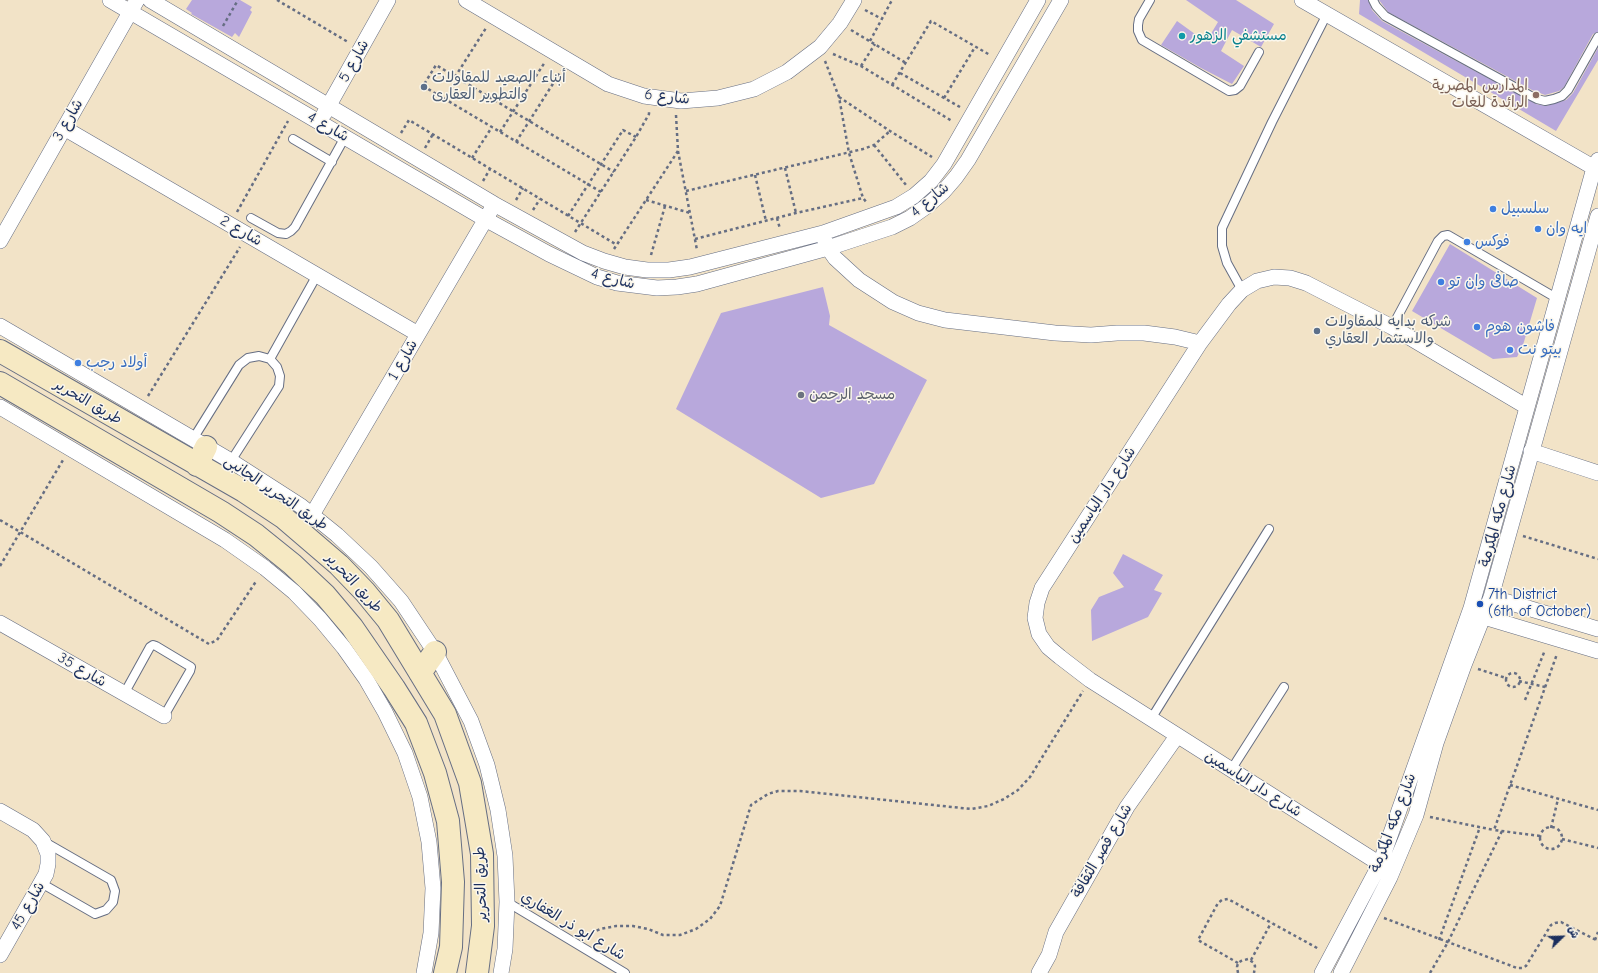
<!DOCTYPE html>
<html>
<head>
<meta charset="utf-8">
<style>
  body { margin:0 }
  #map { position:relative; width:1598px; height:973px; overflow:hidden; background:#f2e3c7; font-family:"Comic Neue","Playpen Sans Arabic",sans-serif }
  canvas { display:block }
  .north { position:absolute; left:1542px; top:917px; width:40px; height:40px; -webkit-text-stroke:3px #fbf7ec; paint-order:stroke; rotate:67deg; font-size:11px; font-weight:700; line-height:16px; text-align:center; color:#1b2f5e }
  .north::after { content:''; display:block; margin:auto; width:14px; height:18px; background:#1b2f5e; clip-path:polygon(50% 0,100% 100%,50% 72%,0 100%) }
</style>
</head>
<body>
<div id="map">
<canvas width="1598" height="973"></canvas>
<div class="north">ش</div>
</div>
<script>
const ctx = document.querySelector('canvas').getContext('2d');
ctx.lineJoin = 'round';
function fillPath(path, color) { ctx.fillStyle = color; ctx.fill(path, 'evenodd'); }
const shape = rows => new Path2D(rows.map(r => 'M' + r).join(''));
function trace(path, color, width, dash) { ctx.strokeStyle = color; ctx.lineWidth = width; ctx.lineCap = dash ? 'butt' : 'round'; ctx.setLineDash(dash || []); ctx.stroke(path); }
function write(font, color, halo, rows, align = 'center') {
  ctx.font = font + ' "Comic Neue","Playpen Sans Arabic",sans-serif'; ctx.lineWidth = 3; ctx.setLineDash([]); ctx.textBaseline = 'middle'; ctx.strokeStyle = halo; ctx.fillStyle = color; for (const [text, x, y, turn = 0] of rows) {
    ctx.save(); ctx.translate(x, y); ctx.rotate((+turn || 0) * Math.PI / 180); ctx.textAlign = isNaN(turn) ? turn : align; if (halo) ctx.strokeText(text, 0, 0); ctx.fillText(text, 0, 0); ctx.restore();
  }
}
fillPath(shape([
  [192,0,240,0,252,7,250,10,252,12,239,37,235,33,232,37,191,14,192,13,186,9],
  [1186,0,1236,0,1274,24,1261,47,1232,30,1221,51,1244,66,1232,84,1201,68,1161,45,1177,21,1206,42,1218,22],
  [1360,0,1368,0,1372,10,1382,21,1536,104,1546,106,1566,100,1573,93,1598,48,1598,60,1556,131,1359,14],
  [1379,0,1598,0,1598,32,1593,34,1564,87,1559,91,1545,95,1532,90,1388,12],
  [1450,244,1537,298,1523,345,1517,357,1493,359,1412,311],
  [823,287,830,316,829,325,927,380,874,484,821,498,676,409,721,313],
  [1123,554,1163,575,1154,590,1162,593,1148,617,1092,641,1091,610,1099,597,1124,587,1113,573]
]), '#b8a8dc');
const lane = shape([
  [1150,0,1139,19,1138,25,1138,31,1142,40,1229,91,1235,90,1240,86,1259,52],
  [1373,0,1376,6,1385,16,1529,95,1537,99,1545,101,1554,99,1562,96,1568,90,1598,37],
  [293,139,332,162],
  [251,218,278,233,286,234,291,231,295,227,345,137],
  [1242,290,1227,263,1222,246,1222,228,1272,122,1327,14],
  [1392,327,1438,241,1443,236,1448,235,1558,299],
  [270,359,317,275],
  [193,439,239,365,248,358,259,356,270,359,277,367,280,376,279,386,231,461],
  [124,694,150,647,153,645,156,646,191,667,190,671,164,716],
  [1151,719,1269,529],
  [1231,770,1284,687],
  [41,883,95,914,106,910,113,902,115,891,111,880,43,841],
  [507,902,625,973]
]);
const street = shape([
  [110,0,485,219,549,254,597,277,617,283,657,288,677,287,697,284,828,248,892,227,910,218,927,206,943,192,956,177,968,160,1061,0],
  [150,0,494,204,583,253,604,261,625,267,647,270,669,270,690,267,823,233,896,207,914,196,931,181,944,164,1038,0],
  [466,0,608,84,644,96,681,101,718,98,754,89,787,72,820,47,840,23,854,0],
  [1302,0,1598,170],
  [324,114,388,0],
  [64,128,418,334],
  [0,241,137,0],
  [825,241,828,248,835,258,859,280,893,302,918,313,945,320,1055,333,1091,335,1117,333,1144,333,1175,337,1200,343],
  [0,326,231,461,301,506,337,535,371,567,401,601,435,652,471,721,487,765,498,810,505,856,507,902,505,949,501,973],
  [0,407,225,540,265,568,294,592,320,619,344,648,366,679,385,712,405,753,420,797,429,842,433,888,431,933,424,973],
  [1531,451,1598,473],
  [312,515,491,210],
  [1491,597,1598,629],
  [1484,617,1598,651],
  [0,623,164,716],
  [0,811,33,830,43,841,48,854,48,864,46,874,0,955],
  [1380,864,1090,680,1060,657,1048,647,1039,634,1035,618,1037,603,1042,588,1200,343,1229,304,1242,290,1257,281,1274,277,1290,278,1306,283,1392,327,1527,407],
  [1039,973,1049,955,1056,932,1127,807,1177,736],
  [1322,973,1380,864,1471,608,1594,168,1598,160],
  [1341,973,1390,877,1416,815,1436,743,1464,665,1491,597,1598,216]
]);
const secondary = shape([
  [0,351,244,491,283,517,339,565,365,592,388,620,445,714,470,783,482,854,483,926,477,973],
  [0,383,221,512,256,535,292,564,325,595,352,627,394,688,416,723,435,773,448,821,453,882,451,947,445,973],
  [197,465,206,447],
  [420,673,435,652]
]);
trace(lane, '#666e83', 10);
trace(street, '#666e83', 16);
trace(secondary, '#666e83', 24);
trace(shape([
  [277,0,348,42],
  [865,10,882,19],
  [223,26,238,0],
  [851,30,906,63],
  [870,41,892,0],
  [833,54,861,66,952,121],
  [825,61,839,97,849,153,863,198,867,203],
  [861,66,875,44],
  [900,73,960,107],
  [455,77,486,28],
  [892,85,931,21,990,55],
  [839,97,890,131,932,157],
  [944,98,975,47],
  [676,115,678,151,697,250],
  [500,132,545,62],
  [401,133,409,120,617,245],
  [516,142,561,71],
  [874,145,906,185],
  [425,148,433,134],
  [472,158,492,127],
  [785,168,796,213],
  [755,175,766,221],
  [483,181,490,169],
  [686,191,863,149,874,145,890,131],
  [601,192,423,86,436,65,614,172],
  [516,200,523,188],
  [646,200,690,213],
  [533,210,540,199],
  [237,212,288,121],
  [568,216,623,130,636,137],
  [777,218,780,229],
  [575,232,636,137,649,114,649,110],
  [695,239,796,213,863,198],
  [614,249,678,151],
  [651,255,665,206],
  [148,396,240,247],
  [0,520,209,644,217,640,257,580],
  [1523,536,1598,559],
  [0,566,63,460],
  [1478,669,1506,678],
  '1506 680a7 7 0 1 1 14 0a7 7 0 1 1-14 0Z',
  [1519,681,1545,687],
  [1525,700,1545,650],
  [1510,785,1598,810],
  [1430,817,1494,830],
  '1540 838a11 11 0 1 1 22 0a11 11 0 1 1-22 0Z',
  [1551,828,1558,799],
  [1540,836,1494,830,1557,654],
  [1562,839,1598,848],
  [1384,918,1517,968,1522,968,1526,966,1551,925,1555,923,1561,922,1598,941],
  [586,936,600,929,616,926,633,926,648,929,663,935,680,935,696,929,710,919,720,906,751,805,768,794,778,791,800,791,971,809,988,806,1004,799,1018,790,1030,777,1083,691],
  [1439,940,1480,827],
  [1595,940,1598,932],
  [1251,960,1271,923],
  [1238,963,1198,940,1218,903,1222,900,1228,899,1319,949],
  [1238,973,1237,967,1238,963,1241,961,1248,959,1254,963,1255,966,1254,973],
  [1430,973,1448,942,1502,831]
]), '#666e83', 2.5, [3, 3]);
trace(lane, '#fff', 8);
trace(street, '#fff', 15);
trace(secondary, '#f6e9c3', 22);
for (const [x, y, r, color] of [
  [1182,36,4,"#0f9aa8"],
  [424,87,4,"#5c6f8a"],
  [1536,95,4,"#8d6e63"],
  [1493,209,4,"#3f7fe0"],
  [1538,229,4,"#3f7fe0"],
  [1467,242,4,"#3f7fe0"],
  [1441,282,4,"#3f7fe0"],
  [1477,327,4,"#3f7fe0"],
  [1317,331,4,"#5c6f8a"],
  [1510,350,4,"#3f7fe0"],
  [78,363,4,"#3f7fe0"],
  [801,395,4,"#6b7280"],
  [1480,604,4,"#1a4fb4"]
]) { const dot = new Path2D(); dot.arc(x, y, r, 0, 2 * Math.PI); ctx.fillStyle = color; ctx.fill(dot); trace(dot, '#fbf7ec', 1.5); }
write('15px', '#0d838f', '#fbf7ec', [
  ["مستشفي الزهور",1190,36]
], 'left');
write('15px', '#1b2f5e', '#fbf7ec', [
  ["شارع 5",354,61,-61],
  ["شارع 6",667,97,6],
  ["شارع 3",68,120,-60],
  ["شارع 4",328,127,30],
  ["شارع 4",930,200,-40],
  ["شارع 2",241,231,30],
  ["شارع 4",613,279,15],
  ["شارع 1",403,360,-60],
  ["طريق التحرير",88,402,30],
  ["طريق التحرير الجانبى",276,493,34],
  ["شارع دار الياسمين",1102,495,-57],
  ["شارع مكه المكرمة",1498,516,-75],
  ["طريق التحرير",354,583,47],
  ["شارع 35",82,670,30],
  ["شارع دار الياسمين",1253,784,32],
  ["شارع مكه المكرمة",1393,823,-69],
  ["شارع قصر الثقافة",1102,851,-60],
  ["طريق التحرير",481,884,-92],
  ["شارع 45",28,906,-60],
  ["شارع ابو ذر الغفاري",573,926,31]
]);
write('15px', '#4e5e75', '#fbf7ec', [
  ["أبناء الصعيد للمقاولات",432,78],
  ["والتطوير العقارى",432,95],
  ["شركه بدايه للمقاولات",1325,322],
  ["والاستثمار العقاري",1325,339]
], 'left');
write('15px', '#785e54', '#fbf7ec', [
  ["المدارس المصرية",1528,86],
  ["الرائدة للغات",1528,103]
], 'right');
write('15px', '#366cbe', '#fbf7ec', [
  ["سلسبيل",1501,209],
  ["ايه وان",1546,229],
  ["فوكس",1475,242],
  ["صافى وان تو",1449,282],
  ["فاشون هوم",1485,327],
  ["بيتو نت",1518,350],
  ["أولاد رجب",86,363]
], 'left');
write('15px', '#5b616d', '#fbf7ec', [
  ["مسجد الرحمن",809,395]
], 'left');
write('15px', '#164399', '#fbf7ec', [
  ["7th District",1488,595],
  ["(6th of October)",1488,612]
], 'left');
</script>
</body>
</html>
